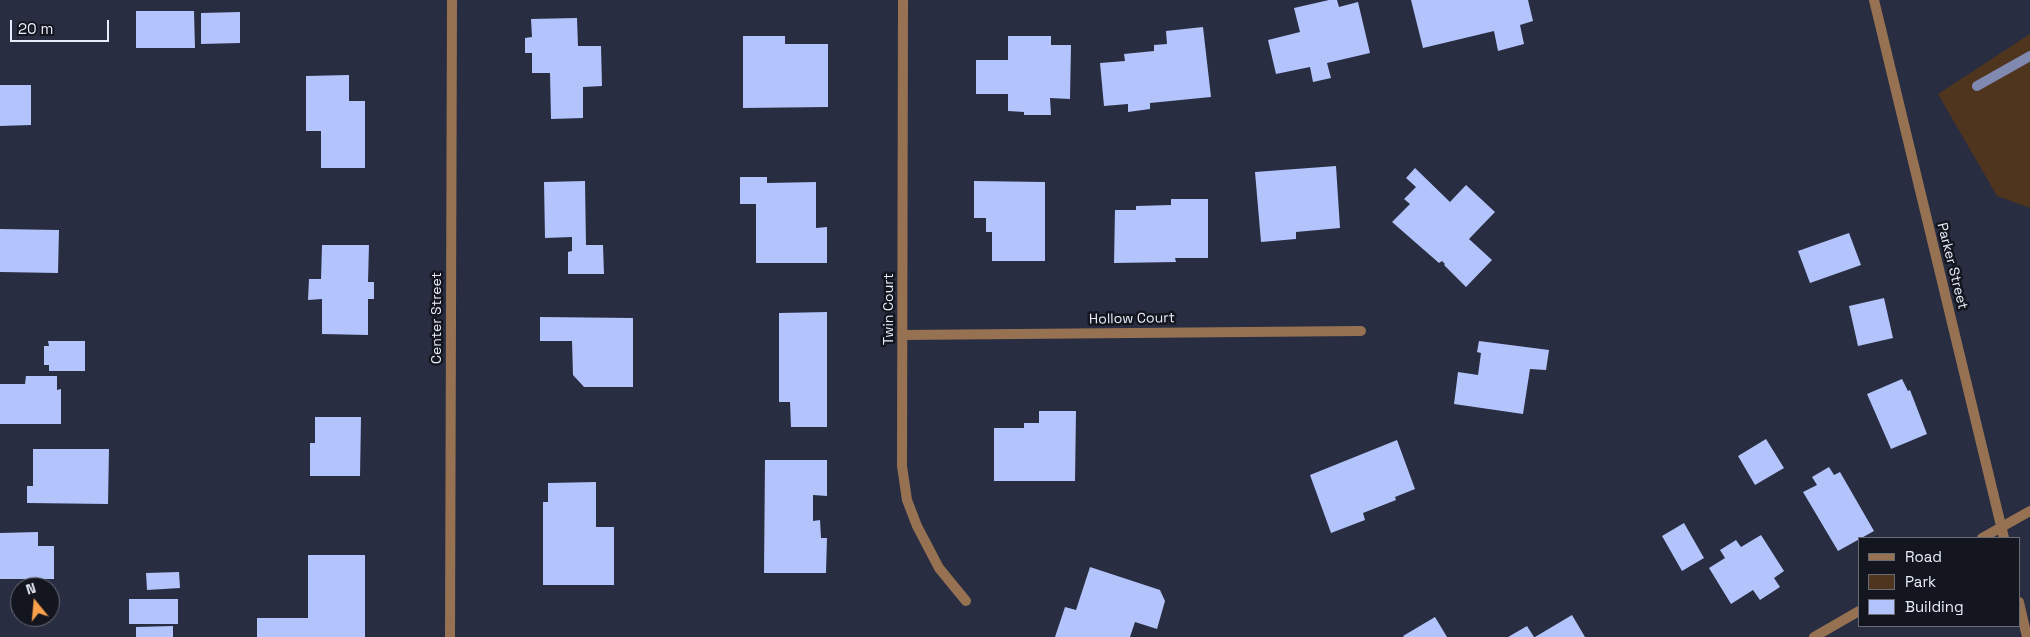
<!DOCTYPE html>
<html>
<head>
<meta charset="utf-8">
<style>
  body { margin:0 }
  #map { position:relative; width:2030px; height:637px; overflow:hidden; background:#282d41; font-family:"Space Grotesk",sans-serif }
  canvas { display:block }
  .legend { position:absolute; left:1858px; top:537px; width:162px; height:90px; box-sizing:border-box; background:#14161f; border:1px solid #696c77; margin:0; padding:6px 9px; list-style:none; font-size:15px; color:#e9edfa }
  .legend li { display:flex; align-items:center; gap:10px; height:25px }
  .legend b { width:25px; border:1px solid #696c77 }
  .north { position:absolute; left:10px; top:577px; width:50px; height:50px; box-sizing:border-box; background:#14161f; border:1px solid #696c77; border-radius:50%; rotate:343deg; font-size:14px; font-weight:700; line-height:20px; text-align:center; color:#e9edfa }
  .north::after { content:''; display:block; margin:auto; width:18px; height:22px; background:#f8a04b; clip-path:polygon(50% 0,100% 100%,50% 72%,0 100%) }
  .scale { position:absolute; left:10px; top:20px; width:99px; height:22px; box-sizing:border-box; border:2px solid #e9edfa; border-top:0; padding-left:6px; font-size:15px; line-height:18px; white-space:nowrap; color:#e9edfa; -webkit-text-stroke:4px #14161f; paint-order:stroke }
</style>
</head>
<body>
<div id="map">
<canvas width="2030" height="637"></canvas>
<ul class="legend">
<li><b style="height:6px;background:#967253"></b>Road</li>
<li><b style="height:14px;background:#4f351d"></b>Park</li>
<li><b style="height:14px;background:#b3c3fc"></b>Building</li>
</ul>
<div class="north">N</div>
<div class="scale">20 m</div>
</div>
<script>
const ctx = document.querySelector('canvas').getContext('2d');
ctx.lineJoin = 'round';
function fillPath(path, color) { ctx.fillStyle = color; ctx.fill(path, 'evenodd'); }
const shape = rows => new Path2D(rows.map(r => 'M' + r).join(''));
function trace(path, color, width, dash) { ctx.strokeStyle = color; ctx.lineWidth = width; ctx.lineCap = dash ? 'butt' : 'round'; ctx.setLineDash(dash || []); ctx.stroke(path); }
function write(font, color, halo, rows, align = 'center') {
  ctx.font = font + ' "Space Grotesk",sans-serif'; ctx.lineWidth = 5; ctx.setLineDash([]); ctx.textBaseline = 'middle'; ctx.strokeStyle = halo; ctx.fillStyle = color; for (const [text, x, y, turn = 0] of rows) {
    ctx.save(); ctx.translate(x, y); ctx.rotate((+turn || 0) * Math.PI / 180); ctx.textAlign = isNaN(turn) ? turn : align; if (halo) ctx.strokeText(text, 0, 0); ctx.fillText(text, 0, 0); ctx.restore();
  }
}
fillPath(shape([
  [2030,34,2030,208,1997,196,1938,94]
]), '#4f351d');
trace(shape([
  [1977,86,2030,56]
]), '#808ab1', 10);
fillPath(shape([
  [1329,0,1337,0,1339,7,1358,2,1370,53,1327,63,1331,78,1313,82,1310,67,1276,74,1268,40,1300,32,1294,8],
  [1411,0,1528,0,1533,21,1520,25,1524,44,1498,51,1494,31,1423,48],
  [136,11,194,11,195,48,136,48],
  [240,12,240,43,201,44,201,13],
  [577,18,578,46,601,46,602,86,583,87,583,118,551,119,550,73,532,73,532,53,525,53,525,38,532,37,531,19],
  [1203,27,1211,97,1150,103,1150,109,1128,112,1128,104,1104,106,1100,63,1125,61,1124,54,1154,51,1154,45,1167,44,1166,31],
  [743,36,785,36,785,44,828,44,828,107,743,108],
  [1008,36,1051,36,1051,45,1071,45,1070,99,1050,98,1051,115,1024,115,1024,112,1008,111,1008,94,976,94,976,60,1008,60],
  [349,75,349,101,365,101,365,168,321,168,321,131,306,131,306,76],
  [0,85,31,85,31,125,0,126],
  [1336,166,1340,228,1296,232,1296,239,1261,242,1255,172],
  [1415,168,1450,202,1466,185,1495,212,1469,239,1492,260,1466,287,1444,265,1445,264,1442,261,1439,263,1392,222,1410,204,1404,199,1416,187,1406,178],
  [740,177,767,177,767,183,816,182,816,228,827,227,827,263,756,263,756,204,740,204],
  [585,181,586,245,603,245,604,274,568,274,568,252,572,251,572,237,545,238,544,182],
  [974,181,1045,182,1045,261,992,261,992,232,986,232,986,218,974,218],
  [1171,199,1208,199,1208,258,1175,258,1176,262,1114,263,1115,210,1136,210,1136,206,1171,205],
  [0,229,59,230,58,273,0,272],
  [1849,233,1861,265,1810,283,1798,251],
  [322,245,369,245,368,282,374,282,374,299,368,299,368,335,322,334,322,299,308,300,309,279,321,279],
  [1884,298,1893,338,1858,346,1849,306],
  [827,312,827,427,791,427,790,402,779,402,779,313],
  [540,317,633,318,633,387,584,387,573,375,572,341,540,341],
  [48,341,85,341,85,371,49,371,49,365,44,365,44,346,49,346],
  [1479,341,1549,350,1546,370,1530,369,1523,414,1454,404,1458,372,1478,375,1481,353,1477,352],
  [26,376,57,376,57,390,61,389,61,424,0,424,0,384,25,384],
  [1902,379,1908,391,1910,390,1927,434,1891,449,1867,394],
  [1039,411,1076,411,1075,481,994,481,994,428,1024,428,1024,423,1039,423],
  [315,417,361,417,360,476,310,476,310,443,315,443],
  [1766,439,1784,468,1755,485,1738,456],
  [1397,440,1415,489,1395,497,1396,500,1363,513,1365,520,1331,533,1310,475],
  [33,449,109,449,108,504,27,503,27,486,33,486],
  [765,460,827,460,827,496,813,495,813,521,820,520,821,538,827,538,826,573,764,573],
  [1829,467,1834,475,1840,472,1874,531,1838,551,1803,492,1817,485,1812,477],
  [596,482,596,527,614,527,614,585,543,585,543,502,548,502,548,483],
  [1684,523,1704,558,1682,571,1662,536],
  [38,532,38,546,54,546,54,579,0,579,0,533],
  [1761,535,1784,571,1774,578,1780,587,1760,600,1753,590,1731,604,1709,568,1725,558,1720,550,1736,540,1741,547],
  [308,555,365,555,365,637,257,637,257,618,308,618],
  [1090,567,1160,590,1165,601,1157,629,1135,622,1130,637,1055,637,1065,607,1076,610],
  [179,572,180,588,147,590,146,573],
  [129,599,178,599,178,624,129,624],
  [1572,615,1585,637,1535,637],
  [1435,617,1447,637,1404,637,1403,636],
  [173,626,173,637,136,637,136,627],
  [1527,626,1534,637,1508,637]
]), '#b3c3fc');
trace(shape([
  [903,0,902,466,907,500,917,526,939,568,966,601],
  [1874,0,2004,538],
  [902,335,1361,331],
  [1982,538,2030,511],
  [2019,602,2027,637],
  [450,637,452,0],
  [1814,637,1859,611]
]), '#967253', 10);
write('14px', '#e9edfa', '#14161f', [
  ["Parker Street",1952,266,76],
  ["Twin Court",889,309,-90],
  ["Center Street",437,318,-90],
  ["Hollow Court",1132,319,-1]
]);
</script>
</body>
</html>
